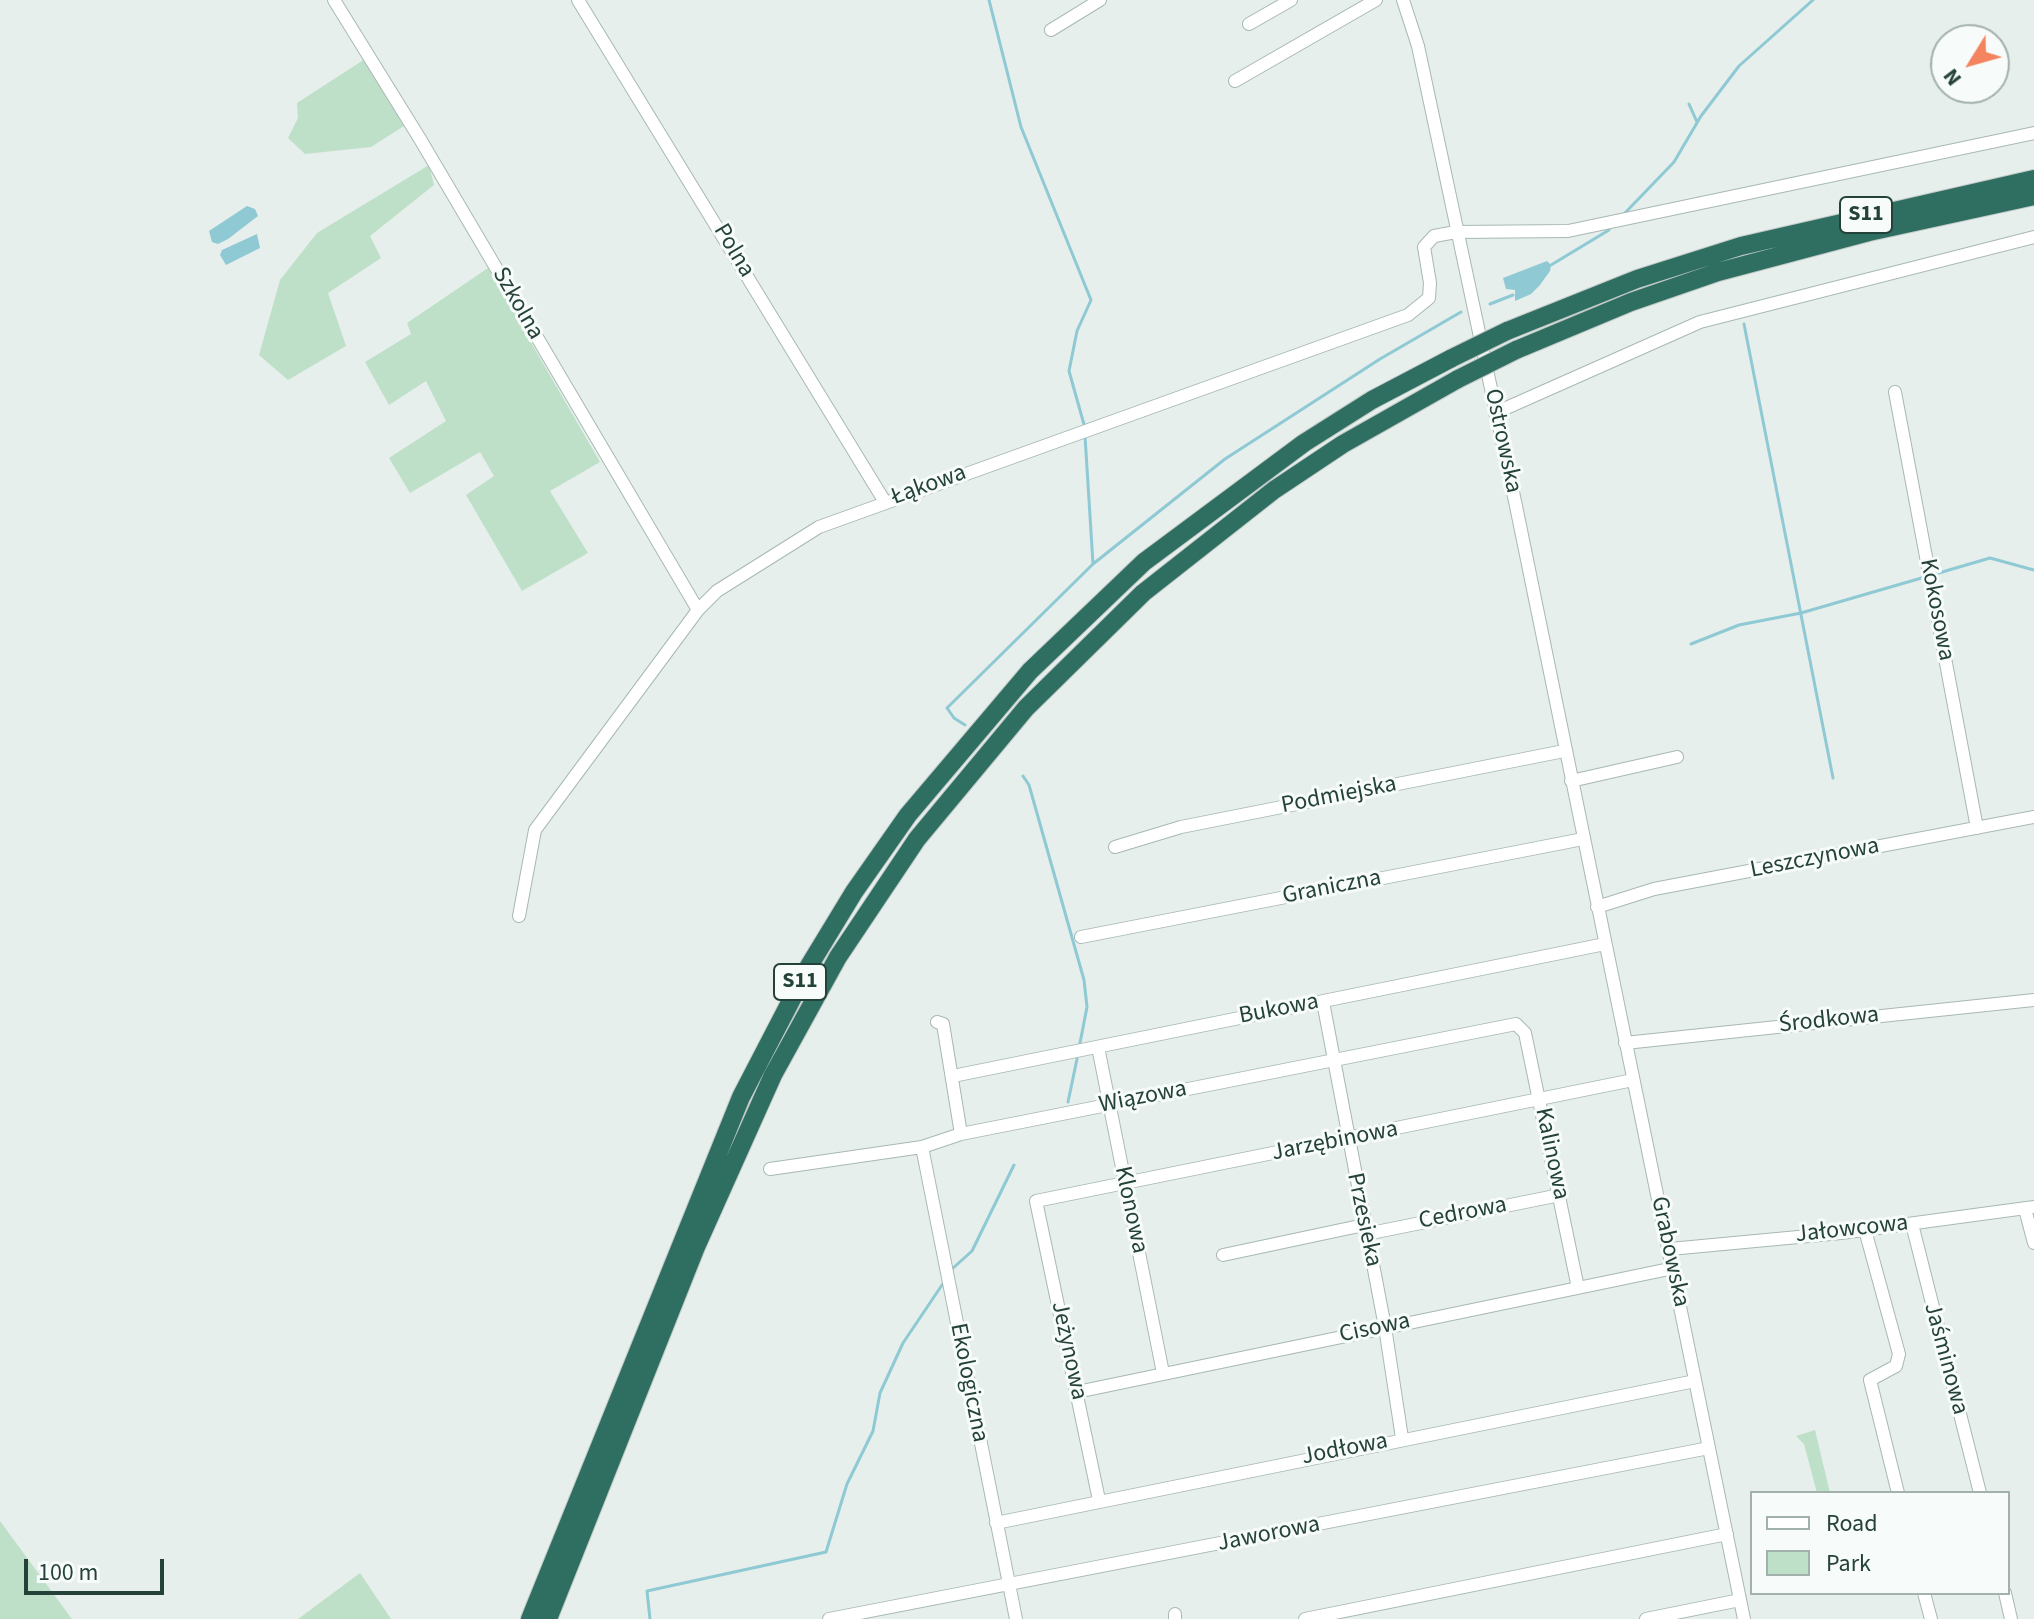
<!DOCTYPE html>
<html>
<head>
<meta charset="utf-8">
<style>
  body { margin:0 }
  #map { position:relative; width:2034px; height:1619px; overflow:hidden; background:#e6efeb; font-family:"Source Sans 3",sans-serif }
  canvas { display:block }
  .legend { position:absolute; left:1750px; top:1491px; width:260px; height:104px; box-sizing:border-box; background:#f7fbf9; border:2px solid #a3b1ad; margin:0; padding:10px 14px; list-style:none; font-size:24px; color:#24423a }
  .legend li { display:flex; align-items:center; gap:16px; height:40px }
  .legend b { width:40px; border:2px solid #a3b1ad }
  .north { position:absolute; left:1930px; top:24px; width:80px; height:80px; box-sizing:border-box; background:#f7fbf9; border:2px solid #a3b1ad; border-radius:50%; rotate:233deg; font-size:22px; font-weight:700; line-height:32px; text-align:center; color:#24423a }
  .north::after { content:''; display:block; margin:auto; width:28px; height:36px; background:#f4845f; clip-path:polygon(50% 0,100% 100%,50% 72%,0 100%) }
  .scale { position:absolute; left:24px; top:1559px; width:140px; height:36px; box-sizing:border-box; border:4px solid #24423a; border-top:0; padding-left:10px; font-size:24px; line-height:28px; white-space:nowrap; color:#24423a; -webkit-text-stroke:6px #f7fbf9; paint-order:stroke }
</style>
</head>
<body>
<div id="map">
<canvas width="2034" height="1619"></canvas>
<ul class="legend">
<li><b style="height:10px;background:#fff"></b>Road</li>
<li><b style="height:22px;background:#bfe0c8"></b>Park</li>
</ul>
<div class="north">N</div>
<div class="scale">100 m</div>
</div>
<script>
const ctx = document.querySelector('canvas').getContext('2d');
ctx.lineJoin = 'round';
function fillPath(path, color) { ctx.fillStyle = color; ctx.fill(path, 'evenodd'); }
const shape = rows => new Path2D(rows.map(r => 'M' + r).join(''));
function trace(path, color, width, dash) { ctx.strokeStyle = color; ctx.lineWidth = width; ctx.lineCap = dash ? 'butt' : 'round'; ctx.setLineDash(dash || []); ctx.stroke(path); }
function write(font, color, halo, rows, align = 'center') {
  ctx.font = font + ' "Source Sans 3",sans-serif'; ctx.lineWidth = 6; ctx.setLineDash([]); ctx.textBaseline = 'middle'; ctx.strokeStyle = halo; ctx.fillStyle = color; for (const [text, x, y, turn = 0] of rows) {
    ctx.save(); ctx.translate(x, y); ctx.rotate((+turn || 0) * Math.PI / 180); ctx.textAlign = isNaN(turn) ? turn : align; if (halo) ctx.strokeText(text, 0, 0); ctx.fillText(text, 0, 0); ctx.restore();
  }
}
fillPath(shape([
  [365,59,404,126,371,147,305,154,288,138,298,118,297,103],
  [429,165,434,185,370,236,381,258,328,293,346,346,288,380,259,355,280,280,317,233],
  [488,268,600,462,550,491,588,553,522,591,466,495,494,476,480,452,410,493,389,458,446,421,426,381,389,405,365,362,411,334,407,323],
  [1815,1430,1830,1493,1817,1493,1804,1444,1796,1436],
  [0,1521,72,1619,0,1619],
  [360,1573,391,1619,298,1619]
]), '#bfe0c8');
fillPath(shape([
  [247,206,255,209,258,216,228,239,218,244,212,242,209,231],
  [257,234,260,248,226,265,220,255,222,250],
  [1547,261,1551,265,1550,271,1540,285,1531,294,1515,301,1515,290,1506,289,1503,278]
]), '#8ec9d4');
trace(shape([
  [989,0,1021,127,1091,300,1077,331,1069,371,1085,428],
  [1689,104,1697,122],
  [1624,214,1674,162,1701,116,1739,66,1813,0],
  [1551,265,1609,230],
  [1490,304,1513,295],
  [1744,324,1833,778],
  [1085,436,1093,564],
  [1932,575,1990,558,2034,570],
  [1691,644,1739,625,1801,613,1925,577],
  [965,725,954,718,947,708,1093,564,1225,459,1380,359,1461,312],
  [1023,776,1029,785,1084,980,1087,1007,1080,1043],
  [1068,1102,1077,1059],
  [952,1269,972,1251,1014,1165],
  [650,1619,647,1591,826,1552,847,1484,873,1431,880,1393,903,1343,944,1282]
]), '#8ec9d4', 3);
const minor = shape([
  [334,0,420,139,698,610],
  [578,0,885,502],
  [1403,0,1418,46,1516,506,1744,1619],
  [1249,24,1291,0],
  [1051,30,1100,0],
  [1235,81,1376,0],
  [1895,392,1977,828],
  [1495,413,1700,322,2034,237],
  [1571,781,1677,757],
  [1115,847,1181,827,1564,751],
  [1597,907,1654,889,2034,817],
  [519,916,535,830,698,610,717,591,819,527,1408,315,1429,298,1430,283,1424,247,1434,236,1456,232,1568,231,2034,133],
  [1081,937,1583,839],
  [1323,1002,1385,1327,1402,1438],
  [937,1022,943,1024,961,1134],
  [1625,1043,2034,1000],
  [1098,1047,1163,1373],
  [953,1076,1605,944],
  [922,1147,1016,1619],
  [770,1169,922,1147,961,1134,1516,1024,1525,1033,1578,1288],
  [2025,1209,2034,1243],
  [1912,1224,1980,1493],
  [1865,1230,1899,1354,1896,1366,1870,1380,1898,1493],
  [1366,1234,1560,1195],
  [1670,1249,1841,1233,2034,1207],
  [1223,1255,1364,1225],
  [1077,1392,1674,1268],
  [1099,1500,1036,1201,1633,1080],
  [996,1523,1695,1381],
  [1924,1593,1931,1619],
  [2005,1593,2011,1619],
  [1175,1614,1175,1619],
  [829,1619,1709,1448],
  [1305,1619,1727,1534],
  [1646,1619,1740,1600]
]);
const highway = shape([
  [1507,331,1637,279,1741,246,2034,179],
  [1516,350,1631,302,1718,272,1869,232,2034,196],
  [530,1619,741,1097,809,966,854,892,908,815,1030,671,1144,562,1304,443,1372,400,1452,358],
  [548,1619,696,1247,773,1075,838,957,917,839,1026,708,1143,593,1274,490,1343,444,1458,379]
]);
trace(minor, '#a8b8b2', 14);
trace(highway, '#c2cac8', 20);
trace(minor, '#fff', 12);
trace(highway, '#2f6f62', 18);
const highwayBridge = shape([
  [1452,358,1507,331],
  [1458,379,1516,350]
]);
trace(highwayBridge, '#c2cac8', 20, []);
trace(highwayBridge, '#2f6f62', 18);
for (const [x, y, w] of [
  [1866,215,52],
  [800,982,52]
]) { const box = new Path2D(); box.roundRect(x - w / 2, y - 18, w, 36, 6); ctx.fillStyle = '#f7fbf9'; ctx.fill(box); trace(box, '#24423a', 2); }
write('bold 22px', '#24423a', null, [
  ["S11",1866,215],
  ["S11",800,982]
]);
write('24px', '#24423a', '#f7fbf9', [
  ["Polna",733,251,59],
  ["Szkolna",517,304,60],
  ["Ostrowska",1502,441,78],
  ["Łąkowa",929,486,-20],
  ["Kokosowa",1936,610,79],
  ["Podmiejska",1339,796,-11],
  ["Leszczynowa",1815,859,-11],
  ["Graniczna",1332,888,-11],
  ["Bukowa",1279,1010,-11],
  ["Środkowa",1829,1021,-6],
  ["Wiązowa",1143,1098,-11],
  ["Jarzębinowa",1335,1142,-11],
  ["Kalinowa",1551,1154,78],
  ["Klonowa",1130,1210,78],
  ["Cedrowa",1463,1214,-11],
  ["Przesieka",1363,1220,78],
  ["Jałowcowa",1852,1230,-6],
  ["Grabowska",1669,1252,78],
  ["Cisowa",1375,1329,-12],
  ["Jeżynowa",1068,1351,78],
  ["Jaśminowa",1945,1359,75],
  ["Ekologiczna",968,1383,79],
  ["Jodłowa",1345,1450,-11],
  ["Jaworowa",1269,1535,-11]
]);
</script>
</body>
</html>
